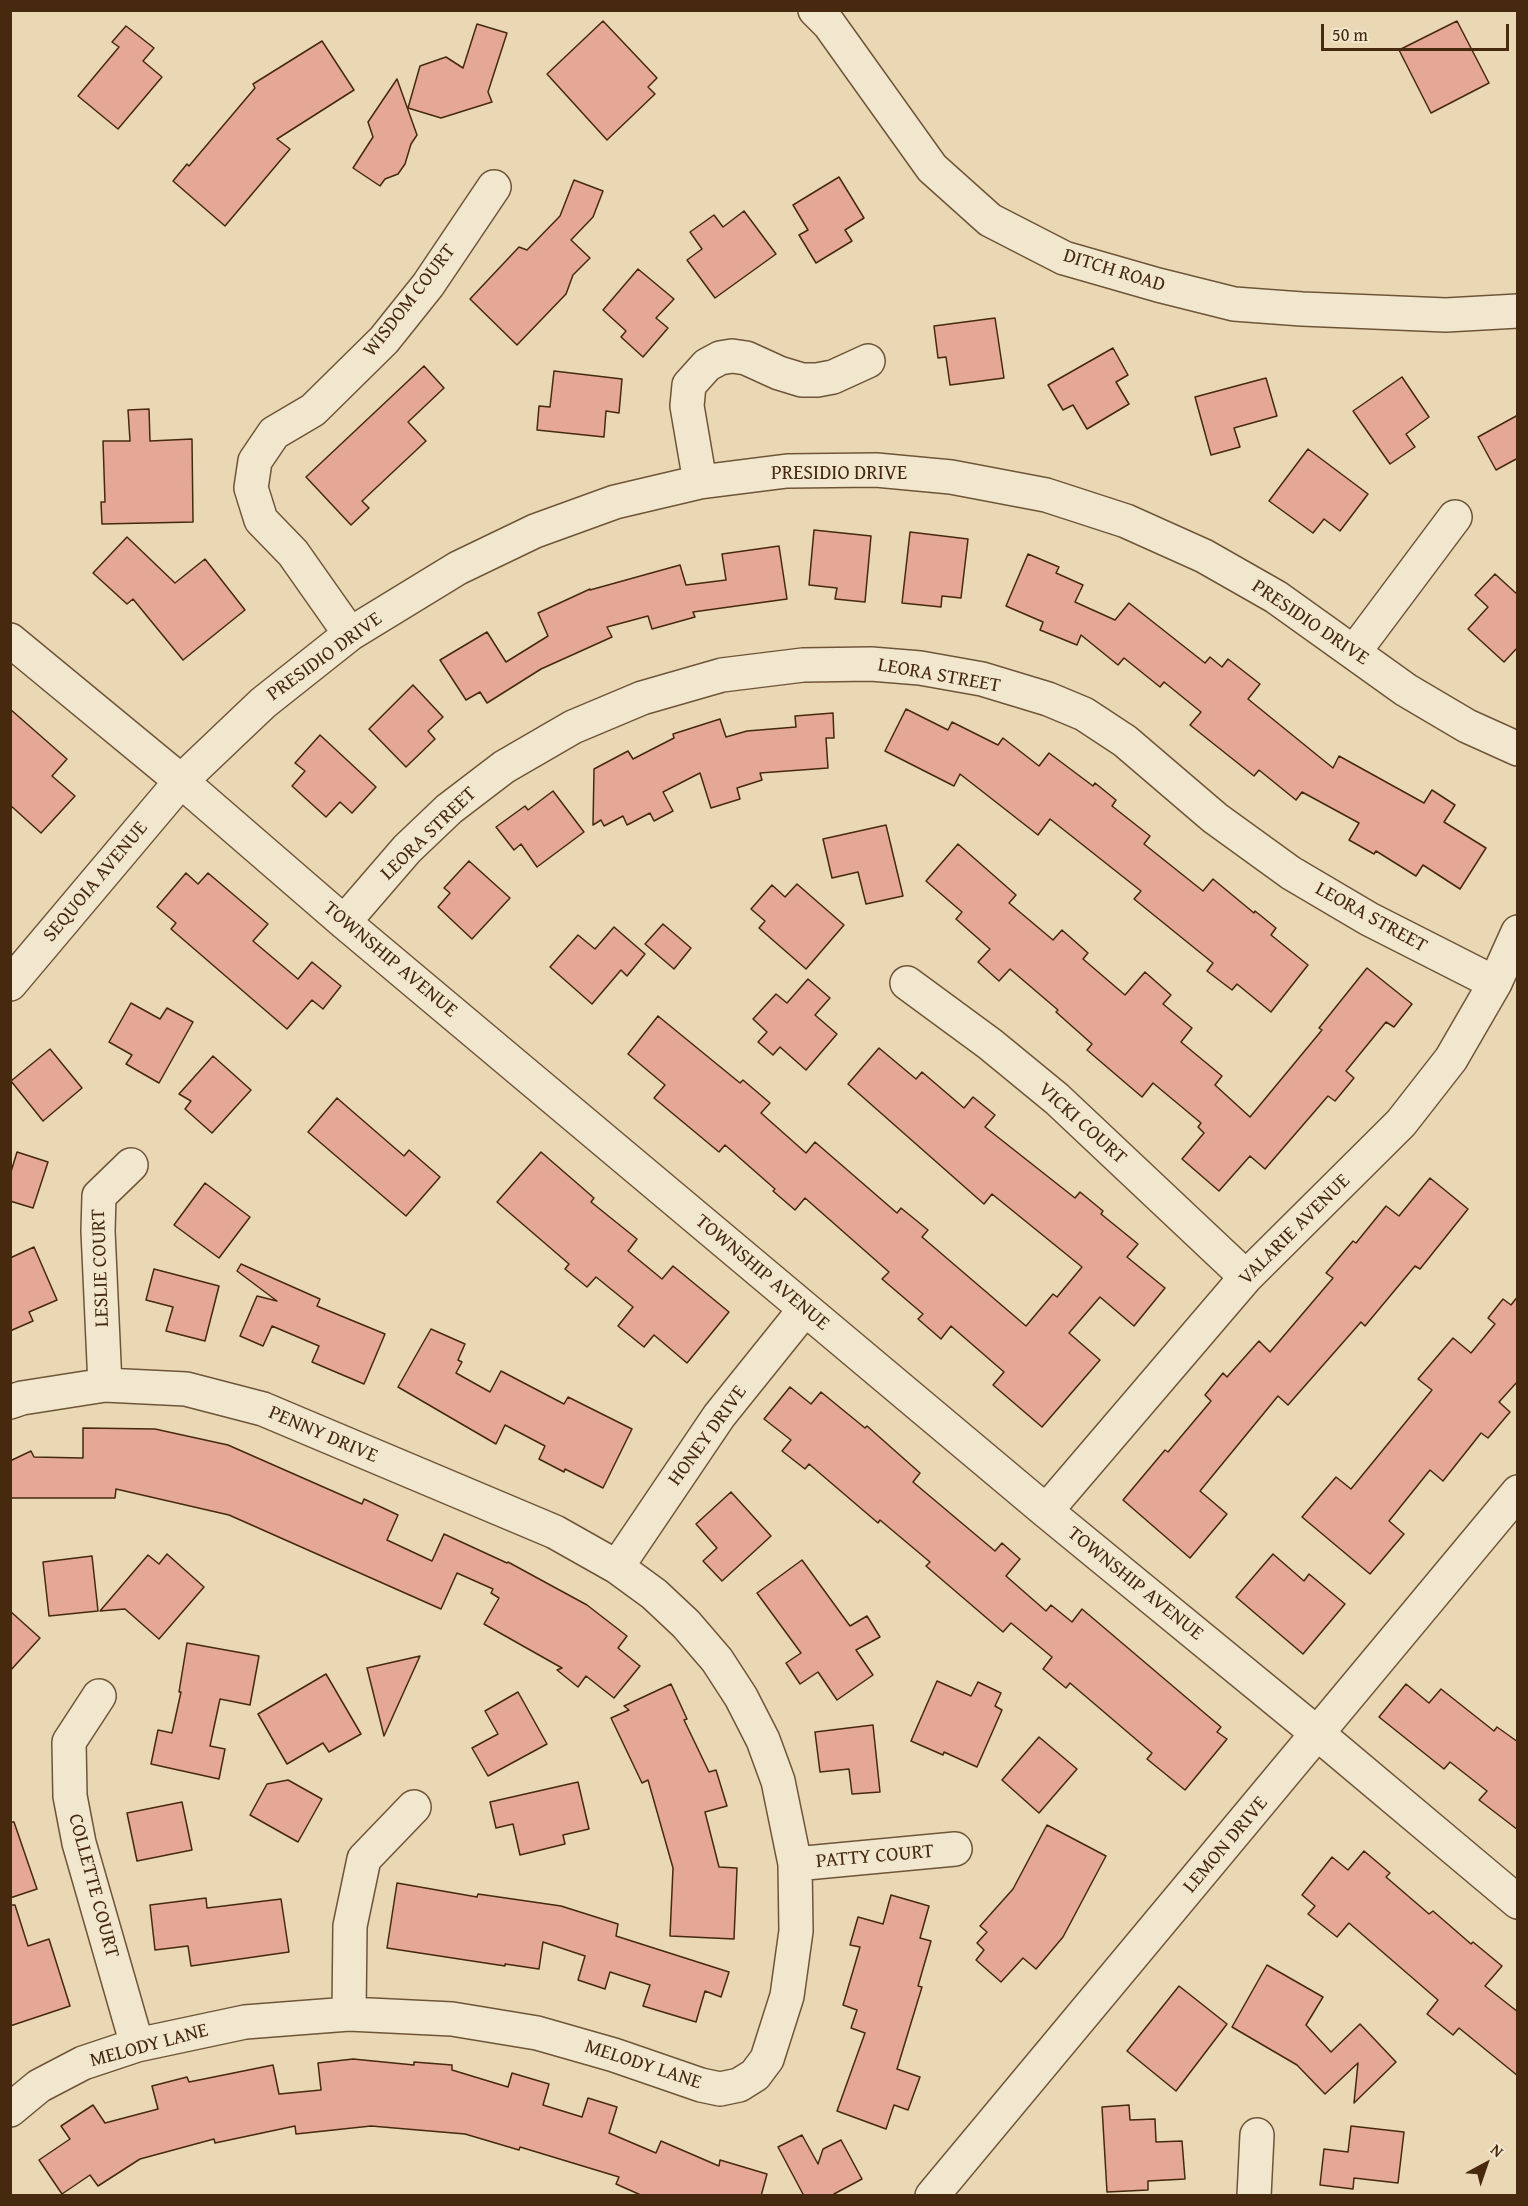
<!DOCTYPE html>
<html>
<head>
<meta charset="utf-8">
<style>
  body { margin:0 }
  #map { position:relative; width:1528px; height:2206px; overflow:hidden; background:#ead8b4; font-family:"Gentium Book Plus",serif }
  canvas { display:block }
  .frame { position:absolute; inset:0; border:12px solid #46290f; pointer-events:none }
  .north { position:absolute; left:1456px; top:2134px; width:60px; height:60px; -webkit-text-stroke:4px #f1e6ce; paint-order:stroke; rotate:40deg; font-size:16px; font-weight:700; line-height:24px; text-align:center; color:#46290f }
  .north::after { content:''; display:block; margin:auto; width:21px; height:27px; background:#46290f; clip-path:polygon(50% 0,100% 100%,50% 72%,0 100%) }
  .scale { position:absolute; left:1321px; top:24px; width:188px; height:27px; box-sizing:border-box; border:3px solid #46290f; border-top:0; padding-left:8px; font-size:18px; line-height:21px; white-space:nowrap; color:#46290f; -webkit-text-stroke:4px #f1e6ce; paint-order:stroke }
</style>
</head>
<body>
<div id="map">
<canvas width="1528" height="2206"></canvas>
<div class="frame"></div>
<div class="north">N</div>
<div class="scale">50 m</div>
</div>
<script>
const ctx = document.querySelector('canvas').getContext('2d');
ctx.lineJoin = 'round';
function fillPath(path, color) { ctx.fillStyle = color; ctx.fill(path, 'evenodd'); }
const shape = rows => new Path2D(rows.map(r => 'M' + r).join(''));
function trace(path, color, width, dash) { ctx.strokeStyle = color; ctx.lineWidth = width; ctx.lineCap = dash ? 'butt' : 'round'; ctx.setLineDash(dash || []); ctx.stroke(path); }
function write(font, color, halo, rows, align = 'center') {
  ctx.font = font + ' "Gentium Book Plus",serif'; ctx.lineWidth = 4.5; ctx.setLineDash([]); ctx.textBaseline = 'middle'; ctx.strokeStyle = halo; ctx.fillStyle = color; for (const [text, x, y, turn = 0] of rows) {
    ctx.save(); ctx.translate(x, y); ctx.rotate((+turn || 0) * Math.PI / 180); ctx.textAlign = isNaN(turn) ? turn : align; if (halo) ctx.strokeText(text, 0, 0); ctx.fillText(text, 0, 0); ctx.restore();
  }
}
const building = shape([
  [603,21,657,78,648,87,655,94,607,140,547,74,603,21],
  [1457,21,1489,83,1431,113,1399,50,1457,21],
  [477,24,507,33,488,92,492,102,441,118,408,108,420,66,446,57,463,68,477,24],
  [126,26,154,48,143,61,162,77,118,129,78,96,119,47,112,42,126,26],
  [322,41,354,90,277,139,290,149,225,226,173,181,187,164,189,166,255,88,253,84,322,41],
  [397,79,417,135,411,144,405,164,398,174,385,179,380,186,353,168,373,137,368,122,397,79],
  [839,177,864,218,845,230,852,241,816,263,799,235,808,230,793,205,839,177],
  [574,180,603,191,593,217,571,240,590,258,573,275,566,294,517,345,470,299,519,247,527,250,560,216,574,180],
  [744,211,776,254,715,298,687,260,702,249,690,232,714,215,723,227,744,211],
  [638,269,674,299,656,318,668,328,643,357,621,337,626,331,603,310,638,269],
  [995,318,1004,378,950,385,946,357,938,358,934,326,995,318],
  [1113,348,1128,375,1116,382,1129,404,1087,429,1073,405,1063,410,1048,385,1113,348],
  [424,366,444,388,408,422,426,441,362,501,369,508,351,525,306,477,424,366],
  [554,371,622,379,619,413,606,411,604,437,537,430,539,406,550,407,554,371],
  [1402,377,1429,417,1406,434,1415,447,1390,464,1353,411,1402,377],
  [1266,378,1277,416,1234,428,1240,447,1211,455,1195,397,1266,378],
  [149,409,150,441,192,439,193,522,102,524,101,502,105,502,103,441,130,441,128,410,149,409],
  [1518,415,1518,458,1496,470,1478,437,1518,415],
  [1308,449,1368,494,1340,531,1324,519,1313,533,1269,501,1308,449],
  [814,530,871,536,865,602,835,599,837,588,809,585,814,530],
  [910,532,968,539,961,598,942,596,941,607,902,603,910,532],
  [127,537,175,583,205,559,245,610,183,660,133,599,127,604,93,573,127,537],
  [779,546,787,599,693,612,695,617,652,629,648,616,607,627,612,637,541,669,487,703,480,692,466,700,440,660,487,632,506,662,548,636,538,613,590,589,590,590,680,565,686,585,726,580,722,554,779,546],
  [1028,554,1059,567,1056,573,1083,585,1075,602,1115,620,1129,603,1205,663,1210,657,1222,667,1228,659,1260,684,1248,699,1333,768,1339,756,1424,803,1432,790,1455,805,1444,822,1486,848,1460,889,1423,865,1416,876,1376,851,1374,854,1349,840,1359,823,1302,792,1296,800,1259,770,1254,776,1190,725,1201,712,1164,682,1160,687,1124,658,1118,665,1081,635,1077,645,1040,630,1043,622,1006,606,1028,554],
  [1495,574,1518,595,1518,647,1504,662,1468,629,1488,607,1475,595,1495,574],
  [413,685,443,717,428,731,435,739,406,767,369,729,413,685],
  [10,709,67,759,52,776,75,796,41,833,10,805,10,709],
  [906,709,948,730,952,722,998,745,1003,738,1039,766,1049,753,1093,786,1095,783,1116,800,1112,806,1150,836,1144,844,1203,891,1213,879,1254,913,1255,911,1276,928,1271,935,1308,965,1271,1012,1237,984,1232,990,1207,971,1213,963,1134,899,1141,891,1050,819,1038,835,960,774,954,786,885,751,906,709],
  [833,713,834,738,826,738,828,768,760,773,762,780,737,788,740,799,711,808,700,773,663,792,673,811,654,821,650,813,627,825,623,816,604,826,601,820,593,825,594,769,628,751,633,759,674,738,673,734,720,719,726,737,747,731,796,727,795,716,833,713],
  [320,735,376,787,352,813,340,802,326,817,292,786,305,771,295,763,320,735],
  [553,791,584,832,537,867,521,844,514,850,496,827,525,806,528,810,553,791],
  [886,825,903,896,866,904,858,872,832,878,823,839,886,825],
  [958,844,1016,895,1009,903,1053,940,1062,930,1088,953,1083,959,1125,995,1145,972,1171,995,1163,1004,1192,1028,1181,1042,1222,1076,1215,1085,1250,1117,1322,1030,1319,1028,1367,968,1412,1004,1394,1027,1386,1022,1346,1071,1354,1078,1335,1101,1328,1096,1265,1169,1250,1156,1219,1191,1182,1159,1204,1133,1198,1127,1201,1123,1153,1083,1142,1097,1087,1050,1092,1044,1056,1012,1058,1010,1010,969,999,981,978,962,990,949,956,919,962,912,926,881,958,844],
  [469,861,510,898,472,939,438,907,450,893,444,888,469,861],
  [186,873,198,884,208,873,268,924,253,941,298,979,312,962,341,986,323,1009,312,1000,287,1029,171,929,176,923,157,907,186,873],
  [797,884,844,925,806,969,759,928,765,921,751,909,772,885,785,897,797,884],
  [663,924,691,948,674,969,645,944,663,924],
  [614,927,645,954,627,976,621,970,592,1004,550,967,578,935,595,949,614,927],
  [808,979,830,998,815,1015,837,1034,806,1070,780,1047,773,1055,758,1042,767,1032,753,1019,776,994,787,1003,808,979],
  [131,1003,160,1019,167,1008,193,1022,159,1083,126,1064,132,1055,109,1042,131,1003],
  [658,1016,740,1083,743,1080,770,1103,761,1113,806,1153,815,1142,897,1213,901,1208,928,1230,922,1237,1026,1326,1053,1294,1057,1297,1082,1267,992,1194,984,1204,848,1084,879,1048,916,1079,922,1072,964,1108,973,1097,995,1115,985,1127,1075,1198,1080,1192,1103,1211,1101,1214,1138,1244,1127,1257,1165,1288,1134,1326,1100,1297,1069,1333,1100,1360,1042,1427,993,1385,1004,1372,951,1326,941,1339,918,1319,923,1314,882,1279,889,1272,805,1198,795,1210,773,1191,775,1189,725,1145,719,1152,654,1098,665,1085,628,1054,658,1016],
  [50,1049,82,1088,43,1121,11,1081,50,1049],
  [213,1056,251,1090,212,1133,185,1109,191,1101,179,1094,213,1056],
  [337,1098,404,1156,409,1150,440,1177,406,1216,308,1132,337,1098],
  [17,1152,48,1162,33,1208,10,1201,10,1175,17,1152],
  [541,1152,594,1198,591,1202,637,1239,628,1251,662,1279,673,1266,729,1312,687,1363,654,1335,644,1347,618,1326,633,1307,596,1277,587,1287,565,1269,569,1264,497,1202,541,1152],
  [1430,1178,1468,1209,1420,1269,1415,1266,1365,1326,1361,1322,1288,1405,1278,1396,1200,1491,1227,1514,1190,1558,1123,1500,1165,1450,1168,1452,1211,1401,1205,1395,1223,1373,1227,1377,1259,1341,1270,1352,1333,1278,1326,1273,1353,1241,1356,1243,1386,1206,1399,1216,1430,1178],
  [205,1183,250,1217,219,1258,174,1225,205,1183],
  [34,1247,57,1300,29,1312,33,1321,10,1331,10,1258,34,1247],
  [241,1264,320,1299,317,1306,385,1334,364,1384,312,1362,319,1346,272,1326,263,1346,240,1336,257,1296,277,1301,237,1271,241,1264],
  [154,1269,219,1286,205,1341,166,1331,173,1307,146,1300,154,1269],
  [1518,1296,1518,1381,1499,1402,1510,1412,1488,1438,1481,1433,1443,1481,1430,1470,1389,1521,1404,1534,1370,1574,1302,1517,1336,1477,1351,1489,1432,1390,1418,1379,1453,1338,1471,1353,1495,1324,1488,1318,1503,1299,1511,1305,1518,1296],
  [431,1329,465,1344,458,1360,462,1362,456,1373,490,1392,501,1371,564,1404,568,1397,632,1429,603,1488,565,1469,564,1472,539,1459,545,1446,505,1425,496,1444,398,1387,431,1329],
  [790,1387,811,1404,821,1392,865,1428,867,1426,920,1473,913,1482,995,1551,1002,1543,1020,1559,1006,1576,1046,1611,1051,1605,1072,1622,1082,1609,1221,1727,1217,1732,1227,1739,1185,1790,1147,1759,1152,1753,1070,1683,1066,1688,1043,1669,1052,1657,1011,1623,1003,1632,926,1566,930,1562,880,1520,878,1523,809,1464,805,1469,782,1451,791,1440,764,1419,790,1387],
  [83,1428,155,1429,228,1445,362,1504,364,1499,398,1515,387,1540,432,1561,444,1534,507,1563,508,1562,587,1605,627,1636,618,1648,640,1666,614,1698,586,1676,578,1687,557,1670,562,1668,484,1624,499,1598,491,1593,493,1589,457,1573,441,1609,229,1515,116,1489,115,1498,10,1498,10,1461,31,1451,34,1457,83,1458,83,1428],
  [731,1492,771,1536,722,1581,703,1561,717,1548,696,1524,731,1492],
  [167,1554,204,1587,159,1639,125,1609,100,1611,148,1555,159,1564,167,1554],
  [1273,1554,1304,1581,1309,1574,1345,1604,1303,1654,1236,1597,1273,1554],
  [92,1556,98,1611,49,1616,43,1562,92,1556],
  [802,1560,850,1626,867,1616,880,1637,856,1650,873,1675,837,1700,818,1672,800,1684,786,1663,801,1653,757,1593,802,1560],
  [10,1611,40,1638,10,1671,10,1611],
  [187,1643,259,1656,250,1705,220,1699,210,1746,225,1749,219,1779,151,1764,158,1730,172,1733,181,1692,179,1692,187,1643],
  [420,1656,384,1736,367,1668,420,1656],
  [326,1674,361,1734,329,1752,323,1743,287,1764,258,1714,326,1674],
  [937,1681,971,1696,978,1682,1001,1693,995,1706,1002,1710,977,1767,944,1752,943,1755,911,1741,937,1681],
  [671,1684,687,1719,684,1720,709,1772,716,1770,727,1806,705,1812,719,1867,737,1868,734,1939,670,1936,673,1868,648,1780,642,1783,611,1718,629,1710,624,1706,671,1684],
  [1406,1684,1429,1703,1441,1689,1494,1731,1497,1727,1518,1742,1518,1830,1479,1800,1487,1791,1450,1762,1444,1769,1379,1717,1406,1684],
  [518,1692,547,1744,488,1776,472,1748,498,1734,485,1711,518,1692],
  [873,1725,880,1792,852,1794,849,1769,820,1772,815,1732,873,1725],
  [1039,1737,1077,1769,1039,1813,1002,1780,1039,1737],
  [288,1780,322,1799,298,1842,250,1815,267,1784,288,1780],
  [578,1782,589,1829,563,1835,565,1844,520,1855,513,1824,496,1828,490,1802,578,1782],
  [182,1802,192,1850,137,1861,127,1813,182,1802],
  [10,1822,14,1822,37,1889,10,1898,10,1822],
  [1047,1825,1106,1856,1063,1937,1036,1969,1023,1958,1001,1982,976,1960,984,1950,977,1943,987,1932,980,1926,1013,1889,1047,1825],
  [1364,1851,1390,1873,1386,1877,1429,1914,1433,1911,1471,1944,1473,1942,1502,1966,1485,1986,1518,2012,1518,2076,1459,2028,1453,2035,1427,2014,1438,2000,1349,1923,1337,1937,1308,1914,1315,1906,1302,1895,1332,1857,1348,1870,1364,1851],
  [397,1883,477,1897,478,1894,561,1906,618,1924,616,1936,729,1972,721,1997,705,1991,696,2022,643,2006,650,1985,610,1972,605,1989,578,1980,585,1956,543,1942,539,1969,505,1964,505,1966,387,1948,397,1883],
  [891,1895,929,1906,920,1938,931,1941,918,1986,922,1987,897,2069,920,2077,908,2110,894,2105,886,2129,837,2111,865,2033,851,2028,857,2010,843,2005,860,1947,850,1945,858,1917,883,1924,891,1895],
  [206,1898,207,1908,281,1899,289,1952,191,1966,188,1946,155,1950,150,1905,206,1898],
  [10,1905,15,1905,28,1946,49,1939,70,2006,10,2026,10,1905],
  [1267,1965,1323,1997,1306,2025,1331,2052,1360,2024,1396,2062,1354,2103,1358,2063,1325,2094,1297,2065,1232,2027,1267,1965],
  [1179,1986,1227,2024,1176,2091,1127,2051,1179,1986],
  [353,2059,414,2065,414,2062,452,2065,452,2070,508,2087,512,2073,549,2084,543,2105,582,2117,588,2098,617,2107,609,2133,656,2153,661,2141,719,2166,720,2160,767,2174,761,2196,643,2196,616,2184,619,2177,520,2147,519,2150,465,2134,371,2126,296,2134,295,2126,215,2143,214,2139,140,2159,98,2186,90,2175,62,2194,39,2160,70,2139,61,2126,93,2105,105,2123,158,2109,152,2086,187,2077,189,2082,273,2065,279,2094,321,2090,318,2063,353,2059],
  [1129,2105,1130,2120,1155,2119,1156,2142,1182,2141,1185,2179,1148,2181,1148,2190,1107,2192,1102,2107,1129,2105],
  [1351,2126,1404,2132,1398,2183,1354,2178,1353,2189,1320,2185,1324,2149,1348,2152,1351,2126],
  [802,2135,818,2164,823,2149,841,2140,862,2179,834,2194,835,2196,804,2196,778,2147,802,2135]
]);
fillPath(building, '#e5a796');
trace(building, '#46290f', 1.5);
const minor = shape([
  [815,10,829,24,932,168,990,220,1064,258,1158,285,1234,304,1302,309,1446,315,1518,311],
  [700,482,687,406,689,385,707,365,720,358,732,356,746,358,779,373,802,380,817,380,833,377,868,361],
  [350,634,293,553,261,520,251,488,255,461,274,433,313,410,384,340,428,285,494,187],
  [10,640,181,781,344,922,1046,1511,1318,1734,1518,1902],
  [1354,652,1455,517],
  [344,922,407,849,449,809,504,767,573,727,642,698,722,675,803,665,871,664,920,668,982,679,1048,699,1084,714,1125,741,1215,818,1291,873,1369,919,1495,983],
  [907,983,990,1044,1057,1099,1246,1277],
  [10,984,181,781,263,703,350,634,458,568,535,531,615,502,700,482,787,471,876,470,951,477,1046,495,1126,521,1204,556,1276,597,1406,690,1467,726,1518,749],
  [105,1385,98,1231,99,1196,131,1165],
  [10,1402,22,1398,105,1385,186,1389,263,1409,555,1532,617,1567,654,1594,686,1624,717,1660,741,1697,763,1740,778,1781,795,1864,796,1931,787,1996,767,2059,755,2075,739,2085,720,2089,701,2085,614,2055,537,2033,452,2019,349,2014,245,2022,137,2045,83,2063,39,2086,10,2110],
  [1046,1511,1246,1277,1401,1123,1451,1059,1495,983,1518,932],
  [617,1567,719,1416,805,1309],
  [99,1696,69,1742,70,1796,79,1843,137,2045],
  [795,1864,955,1849],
  [349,2014,350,1926,364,1859,414,1807],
  [932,2196,1518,1492],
  [1254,2196,1257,2135]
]);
trace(minor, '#6f5538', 36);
trace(minor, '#f1e6ce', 33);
write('20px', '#46290f', '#f1e6ce', [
  ["DITCH ROAD",1114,271,17],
  ["WISDOM COURT",410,301,-52],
  ["PRESIDIO DRIVE",839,474],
  ["PRESIDIO DRIVE",1310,623,34],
  ["PRESIDIO DRIVE",325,657,-36],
  ["LEORA STREET",939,676,10],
  ["LEORA STREET",429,834,-44],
  ["SEQUOIA AVENUE",96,882,-50],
  ["LEORA STREET",1371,918,29],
  ["TOWNSHIP AVENUE",390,960,40],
  ["VICKI COURT",1082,1124,42],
  ["VALARIE AVENUE",1295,1230,-45],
  ["LESLIE COURT",101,1268,-92],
  ["TOWNSHIP AVENUE",762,1273,40],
  ["PENNY DRIVE",323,1435,23],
  ["HONEY DRIVE",708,1436,-54],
  ["TOWNSHIP AVENUE",1135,1584,39],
  ["LEMON DRIVE",1226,1845,-50],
  ["PATTY COURT",875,1857,-5],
  ["COLLETTE COURT",93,1886,75],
  ["MELODY LANE",149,2046,-15],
  ["MELODY LANE",643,2065,18]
]);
</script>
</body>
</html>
